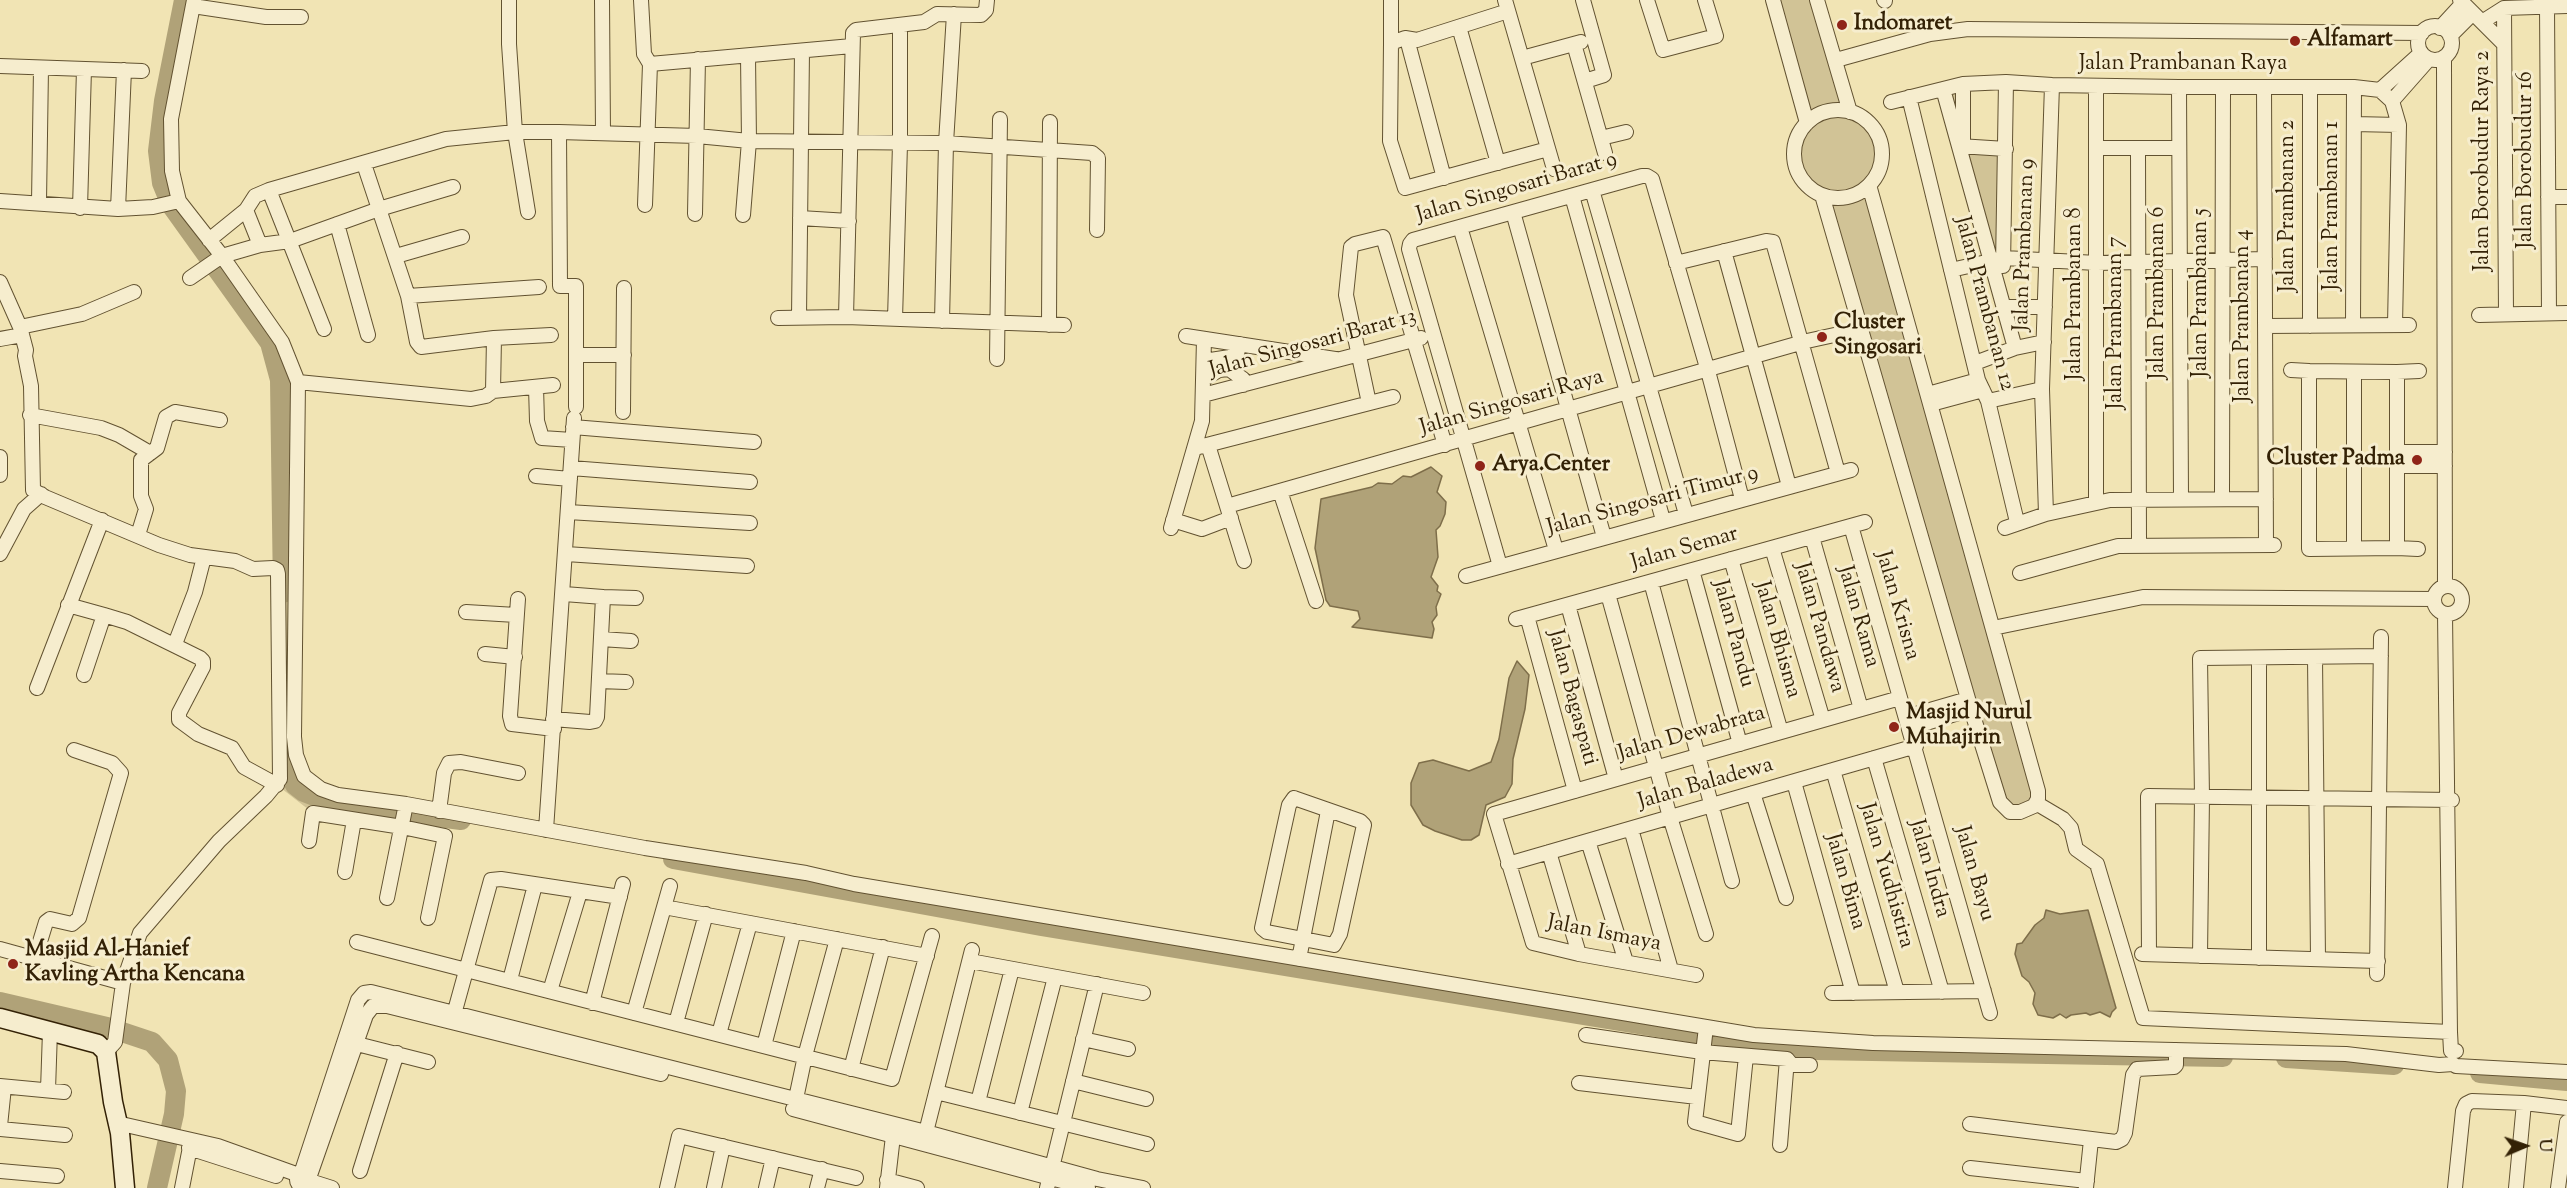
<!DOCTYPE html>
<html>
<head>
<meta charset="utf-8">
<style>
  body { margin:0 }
  #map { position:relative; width:2567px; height:1188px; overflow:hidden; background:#f1e4b4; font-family:"Sorts Mill Goudy",serif }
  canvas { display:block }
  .north { position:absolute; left:2495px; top:1116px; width:60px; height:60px; -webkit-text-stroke:4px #f6edce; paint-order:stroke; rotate:88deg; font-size:16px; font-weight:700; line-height:24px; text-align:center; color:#332105 }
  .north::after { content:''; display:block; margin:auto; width:21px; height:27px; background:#332105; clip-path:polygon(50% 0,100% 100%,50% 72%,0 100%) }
</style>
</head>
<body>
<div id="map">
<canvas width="2567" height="1188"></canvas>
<div class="north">U</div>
</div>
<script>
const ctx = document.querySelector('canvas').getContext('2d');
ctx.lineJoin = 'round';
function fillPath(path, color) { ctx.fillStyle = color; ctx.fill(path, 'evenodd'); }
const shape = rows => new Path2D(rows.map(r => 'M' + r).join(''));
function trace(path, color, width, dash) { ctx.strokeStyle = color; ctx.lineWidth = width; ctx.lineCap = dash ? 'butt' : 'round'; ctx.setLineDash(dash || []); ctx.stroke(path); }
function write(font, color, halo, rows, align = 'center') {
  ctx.font = font + ' "Sorts Mill Goudy",serif'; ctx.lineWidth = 6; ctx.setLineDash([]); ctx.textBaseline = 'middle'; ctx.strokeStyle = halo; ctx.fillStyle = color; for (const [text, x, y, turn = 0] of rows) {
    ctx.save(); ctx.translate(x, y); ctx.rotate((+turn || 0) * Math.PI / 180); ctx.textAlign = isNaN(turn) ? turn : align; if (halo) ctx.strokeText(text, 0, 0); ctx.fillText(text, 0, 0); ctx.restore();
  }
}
fillPath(shape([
  [184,0,194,0,175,94,174,180,294,369,296,755,321,789,1754,1035,2269,1052,2567,1072,2567,1081,2286,1058,1814,1050,1723,1038,1142,943,454,819,406,814,402,827,313,813,277,785,283,569,280,380,270,343,171,205,162,183,158,151,164,101],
  [1773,0,1817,0,1850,112,1871,125,1879,139,1881,163,1869,185,2036,803,2005,809,1861,335,1847,328,1857,319,1822,195,1802,178,1796,163,1798,137,1807,123],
  [1963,84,1963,146,2006,149,2004,258,2000,289,1943,89]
]), '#d1c396');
const water = shape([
  [1431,467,1442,476,1437,492,1446,502,1445,514,1440,526,1436,530,1438,557,1431,577,1438,586,1437,591,1441,594,1436,607,1437,615,1432,622,1434,629,1432,638,1352,627,1360,619,1358,611,1330,606,1326,600,1315,548,1321,499,1372,487,1378,483,1392,484,1403,476,1411,477,1431,467],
  [1517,661,1529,675,1525,709,1513,759,1512,784,1505,797,1486,805,1479,835,1471,840,1462,840,1435,831,1423,825,1411,805,1411,783,1419,763,1433,760,1469,771,1491,762,1499,739,1509,678,1517,661],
  [2046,910,2060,914,2088,910,2116,1008,2112,1012,2110,1017,2100,1012,2090,1015,2086,1013,2071,1015,2066,1018,2060,1014,2053,1018,2038,1015,2033,1004,2035,993,2029,982,2022,976,2015,954,2017,944,2022,943,2035,925,2044,918,2046,910]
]);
fillPath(water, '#b0a278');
trace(water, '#7e6e4a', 1.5);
trace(shape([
  [184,0,164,101,158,151,162,183,171,205,270,343,280,380,283,593],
  [286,724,287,768,295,785,304,792,327,801,361,807,461,820],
  [673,859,1041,926,1723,1038,1814,1050,2223,1057],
  [0,1002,107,1027,152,1042,168,1060,176,1091,174,1114,157,1188],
  [2286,1058,2394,1065],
  [2480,1073,2567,1081]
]), '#b0a278', 20);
const street = shape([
  [194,0,171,119,172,171,179,201,222,256,282,342,298,382,294,737,296,755,304,776,321,789,338,795,406,804,645,848,806,873,854,884,1754,1035,1873,1043,2346,1054,2439,1065,2453,1064,2456,1066,2567,1072],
  [509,0,509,44,515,132,528,212],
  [602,0,603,133],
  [641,0,644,54,650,64],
  [1505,0,1554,169],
  [1583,0,1604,75,1585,81],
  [1647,0,1663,50,1716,36,1705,0],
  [1773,0,1807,123],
  [1817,0,1850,112],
  [1884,0,1885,1],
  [2460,0,2504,44],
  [193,6,266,17,301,17],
  [2547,6,2549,313],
  [2504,8,2506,314],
  [1508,11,1417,40,1405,38,1391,43,1390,141,1405,188,1548,149],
  [2482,22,2504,8,2567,6],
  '2418 43a17 17 0 1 1 34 0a17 17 0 1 1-34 0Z',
  [1459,27,1498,163],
  [2440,28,2463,3],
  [2450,36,2473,13],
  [1407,39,1444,178],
  [1391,44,1391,0],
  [1574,44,1605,153],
  [2444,57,2445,586],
  [1522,58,1581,42],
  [1836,60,1930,34,1968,29,2422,33],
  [650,64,852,46],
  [0,66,142,71],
  [2096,86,2096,502],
  [2179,87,2181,499],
  [2264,87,2266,545],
  [1943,89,2015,348],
  [2380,90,2421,53],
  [1909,97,1978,380,1988,401,2017,522],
  [2392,101,2429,59],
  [1891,102,1963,84,2006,82,2052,85,2179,87,2354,87,2380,90,2392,101,2399,125,2395,325],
  '1794 154a44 44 0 1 1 88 0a44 44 0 1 1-88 0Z',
  [2354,124,2399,125],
  [559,132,560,286,576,286,576,355],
  [1601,138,1626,132],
  [1963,141,1963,84],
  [1959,146,2006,149],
  [2097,148,2179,148],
  [2138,148,2139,544],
  [364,164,408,296,539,287],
  [269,190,324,329],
  [1592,190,1686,514],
  [1822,195,1971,709,2000,802,2010,812,2020,812,2034,806,2038,799,2038,791,1869,185],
  [1572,196,1663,520],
  [2548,197,2567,197],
  [0,201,118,209,153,207,179,201],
  [39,202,41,68],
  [645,205,650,64],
  [80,208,84,69],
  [118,209,124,70],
  [246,210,260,245],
  [1513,212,1604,537],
  [695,214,698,59],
  [743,215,749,141,748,56],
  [800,218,849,221],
  [337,224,368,335],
  [1460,227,1556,550],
  [209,240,246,210,255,196,269,190,446,139,515,132,559,132,697,136,749,141,946,143,1092,153,1098,158,1097,230],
  [1724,251,1789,486],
  [396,256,462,237],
  [1676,263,1766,241,1773,242,1838,473],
  [2003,266,2006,82],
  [1951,270,2004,258,2097,263,2265,259],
  [190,278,222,256,260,245,290,241,379,209,453,187],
  [0,282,20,327,26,350,25,356,31,386,33,490,45,497,159,545,190,555,235,561,253,569,273,568,277,570,278,574,280,779,266,796,219,841,140,933,123,983,115,1042,106,1052],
  [408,296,417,342,421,347,494,338,551,335],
  [2004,307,2045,307],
  [2479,315,2567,313],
  [799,317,802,51],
  [846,317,853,33,856,30,924,22,937,14,981,15,986,10,987,0],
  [778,318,846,317,1064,325],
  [895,319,900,144,900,25],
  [942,321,946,143,954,14],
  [1049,325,1050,122],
  [2353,325,2354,87],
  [2265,326,2409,325],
  [2310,326,2310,87],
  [20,327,82,314,134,292],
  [1186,336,1335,359],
  [0,339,22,335],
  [997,359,1000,119],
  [1204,361,1230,357,1237,353,1240,344],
  [1975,363,2015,348,2044,342],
  [2291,370,2309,371],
  [2309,371,2397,372,2397,548,2309,549,2309,371],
  [2354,372,2354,548],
  [2397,372,2419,371],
  [1204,379,1219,370,1229,369,1243,379,1243,385],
  [298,382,471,399,486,396,493,391,553,385],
  [536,387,537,421,542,438,572,440],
  [493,391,494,338],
  [1928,394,1978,380],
  [1203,395,1421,338],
  [1988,401,2042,389],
  [1369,403,1346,295,1351,247,1355,244,1383,237,1445,445],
  [1931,404,1983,390],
  [576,407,576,355,624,355],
  [623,412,624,288],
  [30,415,101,428,119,435,150,453],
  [573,427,754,442],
  [1208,445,1244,561],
  [1195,448,1393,397],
  [2397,452,2445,452],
  [0,457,0,475],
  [2397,466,2445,466],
  [571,468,750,482],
  [536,476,570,479],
  [1280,491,1316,601],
  [2222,499,2223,87],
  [1227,506,1807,341,1848,332,1861,335],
  [568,512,750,523],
  [2046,514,2042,389,2052,85],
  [1173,520,1202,529,1231,518],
  [1851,526,1990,1013],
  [1171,528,1202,421,1204,339],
  [2005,528,2046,514,2110,500,2266,499],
  [138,535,146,509,141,496,141,460,157,448,166,417,175,412,220,420],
  [1812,537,1861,709],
  [1772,548,1823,720],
  [2397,548,2418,549],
  [0,554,24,509,41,494],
  [566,554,747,566],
  [1731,559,1781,732],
  [1500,566,1409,249,1410,244,1413,240,1642,176,1647,176,1652,179,1708,371,1742,499],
  [1692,570,1740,744],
  [2020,573,2118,546,2274,545],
  [1466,576,1851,470],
  [1651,582,1732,881],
  '2434 600a14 14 0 1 1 28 0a14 14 0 1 1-28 0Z',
  [1608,594,1670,817,1706,934],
  [603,597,636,598],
  [518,599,510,716,512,724,554,729],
  [68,605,104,615],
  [1568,605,1616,779],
  [466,612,516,615],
  [2445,614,2450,1032,2451,1051,2456,1051],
  [1527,616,1575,791],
  [1516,619,1865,522],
  [1993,628,2143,597,2434,599],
  [601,639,631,641],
  [175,644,195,592,204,557],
  [485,654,515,657],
  [2315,657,2318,959],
  [2259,658,2259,958],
  [84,675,104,615,127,622,200,658,203,661,203,667,179,713,179,720,198,734,232,748,244,767,277,785],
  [599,681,626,682],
  [37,688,102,520],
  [1906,717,1968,699],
  [553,719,590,722,595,721,597,717,603,597,564,594],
  [1910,728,1971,709],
  [1874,758,1942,992],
  [1833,770,1897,992],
  [1794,782,1853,993],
  [1753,793,1786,898],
  [1294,798,1360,821,1364,825,1340,934,1334,945,1267,932,1262,928,1289,805,1294,798],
  [2036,803,2063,819,2071,828,2076,849,2097,864,2143,1018,2450,1032],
  [439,811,444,773,449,763,461,762,518,773],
  [1631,829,1671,970],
  [546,830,574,418],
  [309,841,313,813,402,827,445,836,428,918],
  [1588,841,1626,962],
  [1549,852,1579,954],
  [1508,864,1916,746],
  [345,872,354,820],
  [387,898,406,804],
  [664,907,927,956],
  [357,942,892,1079,932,936],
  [0,949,123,983],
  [2142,954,2378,961],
  [2149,954,2148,796,2452,800],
  [2200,956,2202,797,2200,658,2381,656],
  [35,958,46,922,50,919,72,924,79,918,121,773,112,763,74,750],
  [1299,959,1328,811],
  [970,961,1143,993],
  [2377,974,2381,637],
  [1696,975,1579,954,1533,943,1494,814,1900,698],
  [510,980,535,885],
  [550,991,580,892],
  [1832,993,1984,991],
  [592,1003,623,884],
  [634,1013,670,886],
  [453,1018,491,880,501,879,620,897],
  [676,1023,706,914],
  [1706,1027,1695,1122,1738,1134,1746,1056],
  [719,1034,750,923],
  [1586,1035,1702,1052,1787,1059,1792,1065,1810,1065],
  [1083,1039,1128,1049],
  [349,1042,428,1062],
  [764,1046,794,931],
  [851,1069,883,947],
  [1073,1081,1146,1099],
  [1579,1083,1697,1097],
  [0,1086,64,1092],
  [48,1090,50,1031],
  [936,1092,1147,1144],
  [978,1102,1012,969],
  [794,1108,805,1056,837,939],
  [793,1109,1088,1188],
  [1020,1113,1055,977],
  [117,1123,218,1146,299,1175],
  [1970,1124,2116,1142,2122,1139,2125,1133,2133,1075,2137,1069,2174,1067,2176,1065,2176,1050],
  [0,1126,4,1087],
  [0,1129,65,1135],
  [924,1140,972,950],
  [1780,1145,1787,1059],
  [189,1148,276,1176],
  [1970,1168,2087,1181],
  [0,1171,57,1176],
  [360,1171,397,1053],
  '297 1180a6 6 0 1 1 12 0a6 6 0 1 1-12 0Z',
  [301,1174,358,1000,364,993,371,992,926,1132,1097,1179,1143,1188],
  [309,1178,366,1015,373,1006,387,1006,661,1074],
  [887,1180,917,1188],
  [310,1181,332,1188],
  [182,1188,191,1142],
  [667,1188,679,1136,856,1178],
  [714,1188,723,1146],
  [766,1188,773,1158],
  [817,1188,822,1169],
  [887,1188,893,1136],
  [1047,1188,1097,984],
  [2086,1188,2091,1140],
  [2455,1188,2463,1111,2466,1104,2472,1101,2524,1103,2567,1108],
  [2516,1188,2524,1103],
  [2558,1188,2567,1122]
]);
const secondary = shape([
  [0,1018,98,1044,106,1052,113,1102,120,1133,125,1188]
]);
trace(street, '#625231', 16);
trace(secondary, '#332105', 21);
trace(street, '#f6edce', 14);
trace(secondary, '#f6edce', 18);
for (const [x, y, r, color] of [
  [1842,25,6,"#8f2418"],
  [2295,41,6,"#8f2418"],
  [1822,337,6,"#8f2418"],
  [2417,460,6,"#8f2418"],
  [1480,466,6,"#8f2418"],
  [1894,727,6,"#8f2418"],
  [13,964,6,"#8f2418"]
]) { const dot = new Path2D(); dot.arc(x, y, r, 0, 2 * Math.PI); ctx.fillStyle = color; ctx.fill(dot); trace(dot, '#f6edce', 2); }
write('bold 22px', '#332105', '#f6edce', [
  ["Indomaret",1854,25],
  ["Alfamart",2307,41],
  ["Cluster",1834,324],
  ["Singosari",1834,349],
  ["Cluster Padma",2405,460,"right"],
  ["Arya.Center",1492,466],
  ["Masjid Nurul",1906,714],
  ["Muhajirin",1906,739],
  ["Masjid Al-Hanief",25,951],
  ["Kavling Artha Kencana",25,976]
], 'left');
write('22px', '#332105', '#f6edce', [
  ["Jalan Prambanan Raya",2183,65],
  ["Jalan Borobudur 16",2527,160,-90],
  ["Jalan Borobudur Raya 2",2484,161,-90],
  ["Jalan Singosari Barat 9",1517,189,-16],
  ["Jalan Prambanan 2",2289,206,-90],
  ["Jalan Prambanan 1",2333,206,-90],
  ["Jalan Prambanan 9",2026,245,-88],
  ["Jalan Prambanan 6",2159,293,-90],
  ["Jalan Prambanan 5",2202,293,-90],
  ["Jalan Prambanan 8",2076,294,-90],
  ["Jalan Prambanan 12",1983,304,75],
  ["Jalan Prambanan 4",2244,316,-90],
  ["Jalan Prambanan 7",2117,323,-90],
  ["Jalan Singosari Barat 13",1313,345,-15],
  ["Jalan Singosari Raya",1512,404,-16],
  ["Jalan Singosari Timur 9",1653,502,-15],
  ["Jalan Semar",1685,550,-16],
  ["Jalan Krisna",1896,606,74],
  ["Jalan Rama",1857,617,74],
  ["Jalan Pandawa",1818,628,74],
  ["Jalan Pandu",1732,634,75],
  ["Jalan Bhisma",1776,640,74],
  ["Jalan Bagaspati",1571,698,75],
  ["Jalan Dewabrata",1692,735,-16],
  ["Jalan Baladewa",1706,785,-16],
  ["Jalan Indra",1928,869,74],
  ["Jalan Bayu",1973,874,74],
  ["Jalan Yudhistira",1885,876,74],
  ["Jalan Bima",1844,882,74],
  ["Jalan Ismaya",1604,935,11]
]);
</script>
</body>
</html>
